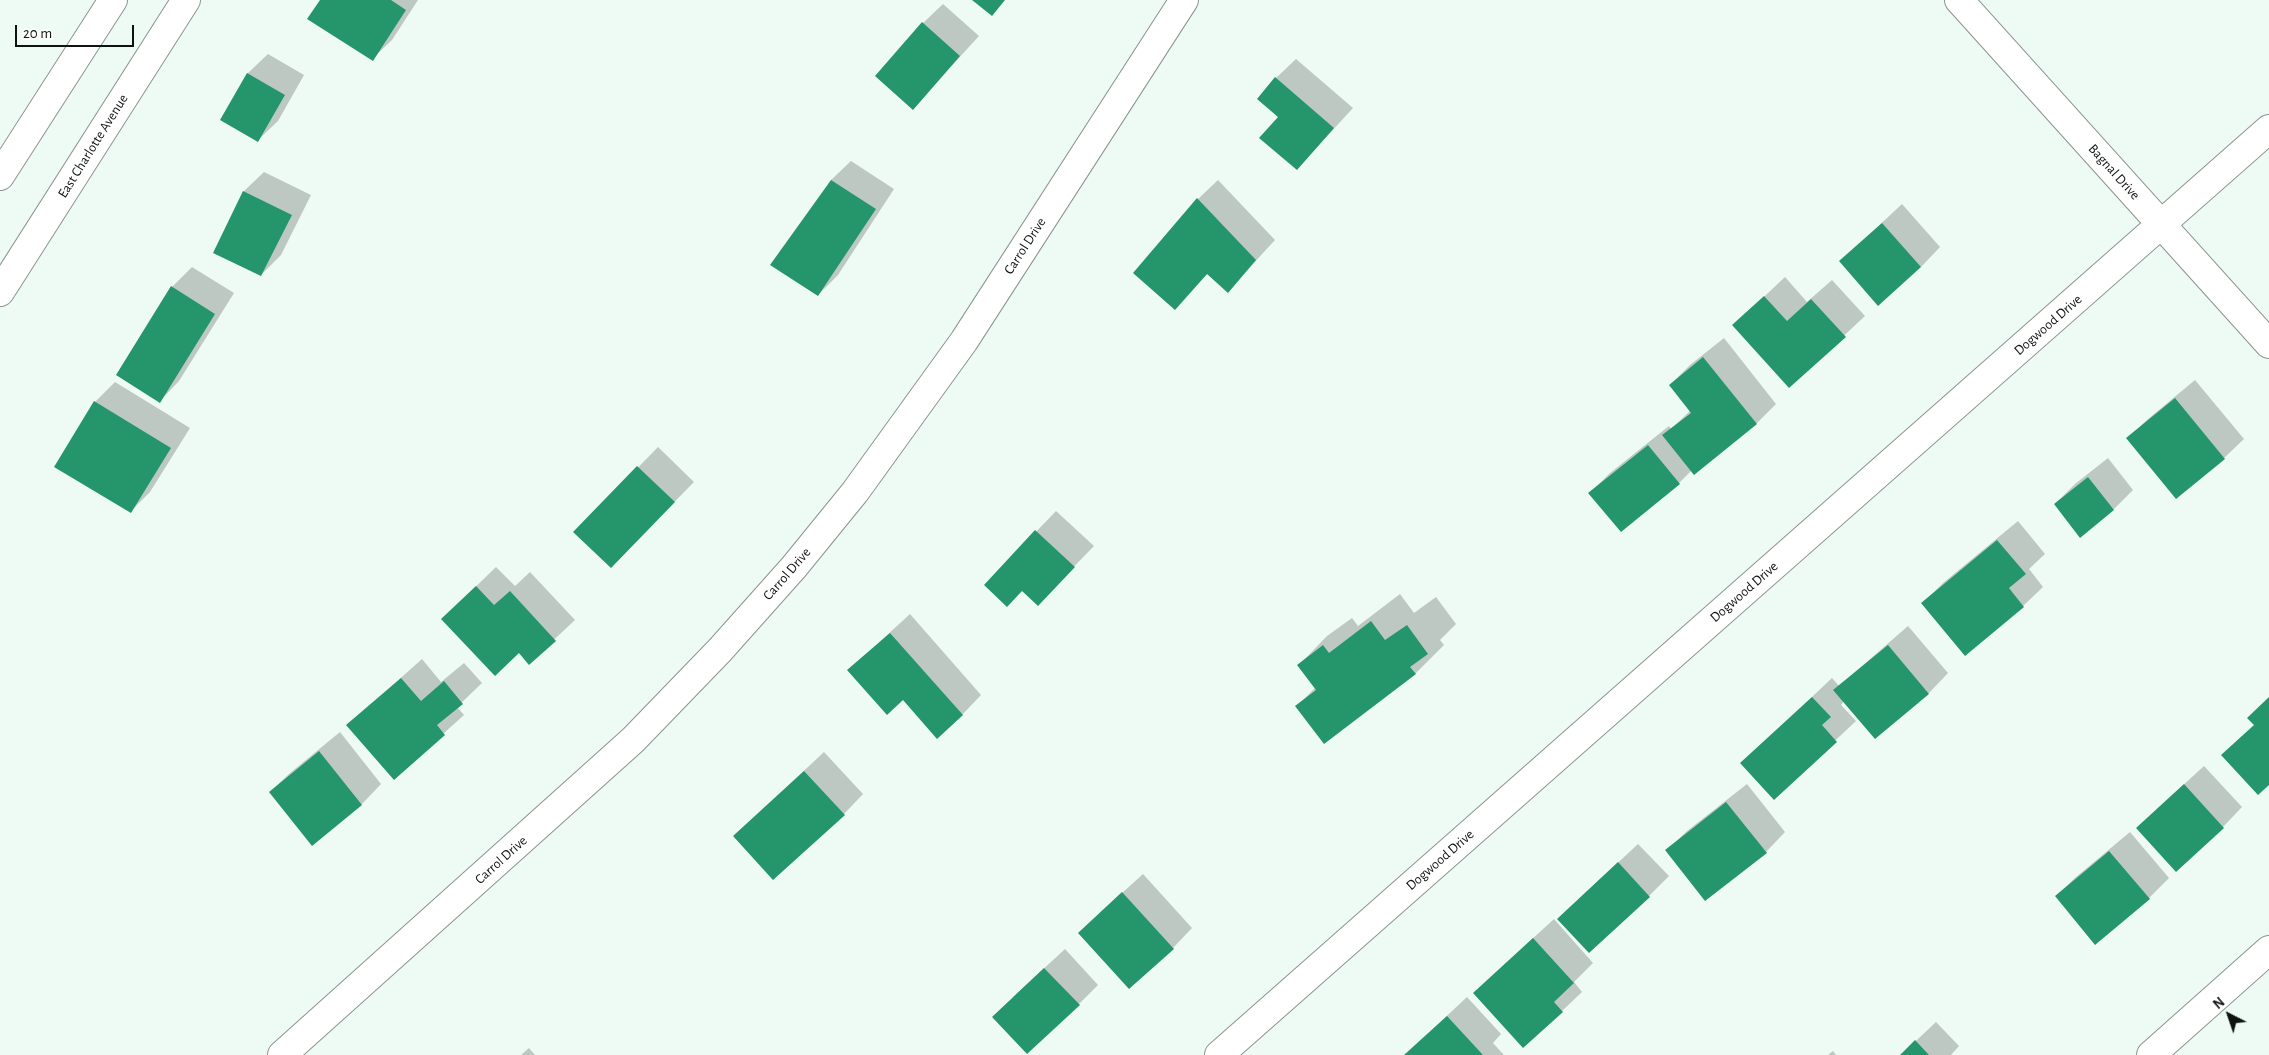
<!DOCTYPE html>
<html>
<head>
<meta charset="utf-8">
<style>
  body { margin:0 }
  #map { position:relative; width:2269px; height:1055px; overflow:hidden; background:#eefaf4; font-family:"Alegreya Sans",sans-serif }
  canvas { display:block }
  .north { position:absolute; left:2204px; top:990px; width:50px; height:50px; -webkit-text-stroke:4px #fff; paint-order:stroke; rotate:319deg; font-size:14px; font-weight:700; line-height:20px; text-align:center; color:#0e1210 }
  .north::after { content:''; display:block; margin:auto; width:18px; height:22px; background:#0e1210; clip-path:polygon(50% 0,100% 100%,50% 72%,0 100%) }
  .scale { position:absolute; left:15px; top:25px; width:119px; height:22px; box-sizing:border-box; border:2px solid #0e1210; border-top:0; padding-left:6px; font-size:15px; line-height:18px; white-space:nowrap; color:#0e1210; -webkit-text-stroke:4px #fff; paint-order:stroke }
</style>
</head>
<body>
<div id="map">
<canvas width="2269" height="1055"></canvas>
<div class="north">N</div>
<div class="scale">20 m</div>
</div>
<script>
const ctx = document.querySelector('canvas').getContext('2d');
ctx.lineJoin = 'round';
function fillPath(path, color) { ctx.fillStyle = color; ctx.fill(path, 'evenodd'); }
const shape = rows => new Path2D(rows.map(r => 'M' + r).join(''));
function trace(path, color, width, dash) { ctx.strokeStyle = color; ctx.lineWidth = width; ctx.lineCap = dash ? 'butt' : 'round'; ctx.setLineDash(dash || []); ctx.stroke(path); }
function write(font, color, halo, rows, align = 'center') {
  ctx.font = font + ' "Alegreya Sans",sans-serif'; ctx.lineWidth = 4; ctx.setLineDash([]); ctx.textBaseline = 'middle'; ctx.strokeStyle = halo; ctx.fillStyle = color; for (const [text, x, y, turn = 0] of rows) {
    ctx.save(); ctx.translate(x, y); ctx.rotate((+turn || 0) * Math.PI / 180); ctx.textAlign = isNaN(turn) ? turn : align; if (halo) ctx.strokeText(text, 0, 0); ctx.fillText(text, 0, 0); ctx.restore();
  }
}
fillPath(shape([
  [321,0,418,0,392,40,372,59],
  [943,4,979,36,913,108,923,23],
  [268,54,304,75,278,121,258,140,222,119,248,73],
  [1296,59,1353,108,1297,169,1280,117,1276,78],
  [851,161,894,189,838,275,818,295,831,180],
  [264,172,311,195,281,255,261,275,215,252,244,191],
  [1218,180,1275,240,1228,291,1208,273,1175,309,1198,199],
  [1902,204,1940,247,1921,267,1841,261],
  [192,267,234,293,179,381,160,401,172,287],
  [1785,277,1807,302,1832,280,1865,316,1789,387,1734,325],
  [1724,338,1776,404,1756,424,1692,470,1679,483,1590,493,1610,473,1669,426,1671,429,1691,410,1670,385,1690,365],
  [2195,380,2244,439,2224,458,2128,438,2148,419],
  [115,382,190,428,150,492,130,512,95,402],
  [658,447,694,482,630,547,575,532],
  [2108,458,2133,490,2114,509,2080,536,2055,504,2075,484],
  [1056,511,1094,546,1057,584,1022,589,985,585],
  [2018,521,2045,554,2029,569,2043,587,2023,606,1923,603,1943,583],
  [496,567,515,586,530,572,575,620,529,663,463,599],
  [1400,594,1414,613,1436,597,1456,624,1440,640,1444,645,1416,673,1324,742,1297,706,1316,687,1299,665,1327,636,1352,618,1358,626],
  [910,614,981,695,962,715,903,699,849,670],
  [1908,626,1948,673,1929,693,1875,738,1844,701,1841,705,1856,721,1774,798,1742,763,1832,678,1839,686],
  [422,659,441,682,464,663,482,683,457,707,464,715,394,778,348,725],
  [340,732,381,784,362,804,312,844,270,792,290,773],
  [824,752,863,794,844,814,734,836],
  [2204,766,2242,807,2223,827,2157,809],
  [1747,784,1785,832,1766,852,1667,850,1687,831],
  [2130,832,2169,878,2149,898,2056,896,2076,877],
  [1638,844,1669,876,1649,896,1579,899],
  [1143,874,1192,928,1173,948,1100,913],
  [1554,919,1593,963,1574,982,1582,992,1562,1011,1494,974],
  [1065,949,1098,985,1079,1004,1013,997],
  [1467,997,1501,1034,1493,1043,1504,1055,1405,1055],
  [1936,1022,1959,1046,1951,1055,1901,1055],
  [529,1048,535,1055,521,1055],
  [1833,1051,1836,1055,1828,1055]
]), '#0003');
fillPath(shape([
  [320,0,391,0,406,10,373,61,307,19],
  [972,0,1005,0,992,16],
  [922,22,960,56,913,110,875,76],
  [247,73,285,95,258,142,220,120],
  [1275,77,1334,128,1297,170,1259,138,1278,117,1257,99],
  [831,180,876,209,818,296,770,265],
  [243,191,292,215,261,276,213,253],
  [1197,198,1256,260,1228,293,1207,274,1175,310,1133,273],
  [1882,223,1921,267,1878,306,1839,261],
  [171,286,215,314,160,403,116,375],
  [1764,296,1787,321,1811,299,1846,337,1789,388,1732,325],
  [1703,357,1757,424,1694,475,1662,435,1691,413,1669,385],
  [2175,398,2225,459,2176,499,2126,438],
  [94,401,171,448,131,513,54,467],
  [1648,445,1680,484,1621,532,1588,493],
  [637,466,675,502,611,568,573,532],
  [2088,477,2114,510,2080,538,2054,504],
  [1035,530,1075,567,1038,606,1022,591,1007,607,984,585],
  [1997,540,2026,574,2009,588,2024,607,1965,656,1921,603],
  [476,586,494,605,510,591,556,641,529,665,519,653,495,676,441,619],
  [1371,621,1385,640,1407,625,1428,654,1410,667,1416,674,1324,744,1295,706,1316,690,1297,665,1323,645,1329,653],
  [890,633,963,715,937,739,903,700,887,715,847,670],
  [1888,645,1929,694,1875,739,1833,690],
  [401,678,421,701,444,681,463,704,437,725,445,735,394,780,346,725],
  [1812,697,1831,717,1822,725,1837,742,1774,800,1740,763],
  [2269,697,2269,785,2258,795,2221,755,2254,725,2247,718],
  [319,751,362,805,312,846,269,792],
  [804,771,845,815,773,880,733,836],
  [2184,784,2224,828,2176,872,2136,828],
  [1726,802,1767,853,1705,901,1665,850],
  [2109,851,2150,899,2095,945,2055,896],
  [1618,862,1650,897,1589,953,1557,919],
  [1122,892,1174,949,1129,989,1078,933],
  [1533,938,1574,983,1554,1002,1563,1012,1523,1048,1473,993],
  [1044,968,1080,1005,1027,1054,992,1017],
  [1447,1016,1483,1055,1404,1055],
  [1915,1040,1929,1055,1900,1055]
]), '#25966c');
const minor = shape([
  [1959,0,2269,344],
  [0,176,113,0],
  [0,292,186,0],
  [282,1055,633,740,720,650,794,567,855,492,964,341,1184,0],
  [1219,1055,2269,129],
  [2151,1055,2269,950]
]);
trace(minor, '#8b9590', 30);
trace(minor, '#fff', 28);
write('14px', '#0e1210', '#fff', [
  ["East Charlotte Avenue",93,146,-58],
  ["Bagnal Drive",2114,172,48],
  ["Carrol Drive",1025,246,-57],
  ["Dogwood Drive",2048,325,-41],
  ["Carrol Drive",787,574,-49],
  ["Dogwood Drive",1744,592,-41],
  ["Carrol Drive",501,860,-42],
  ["Dogwood Drive",1440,860,-41]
]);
</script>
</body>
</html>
